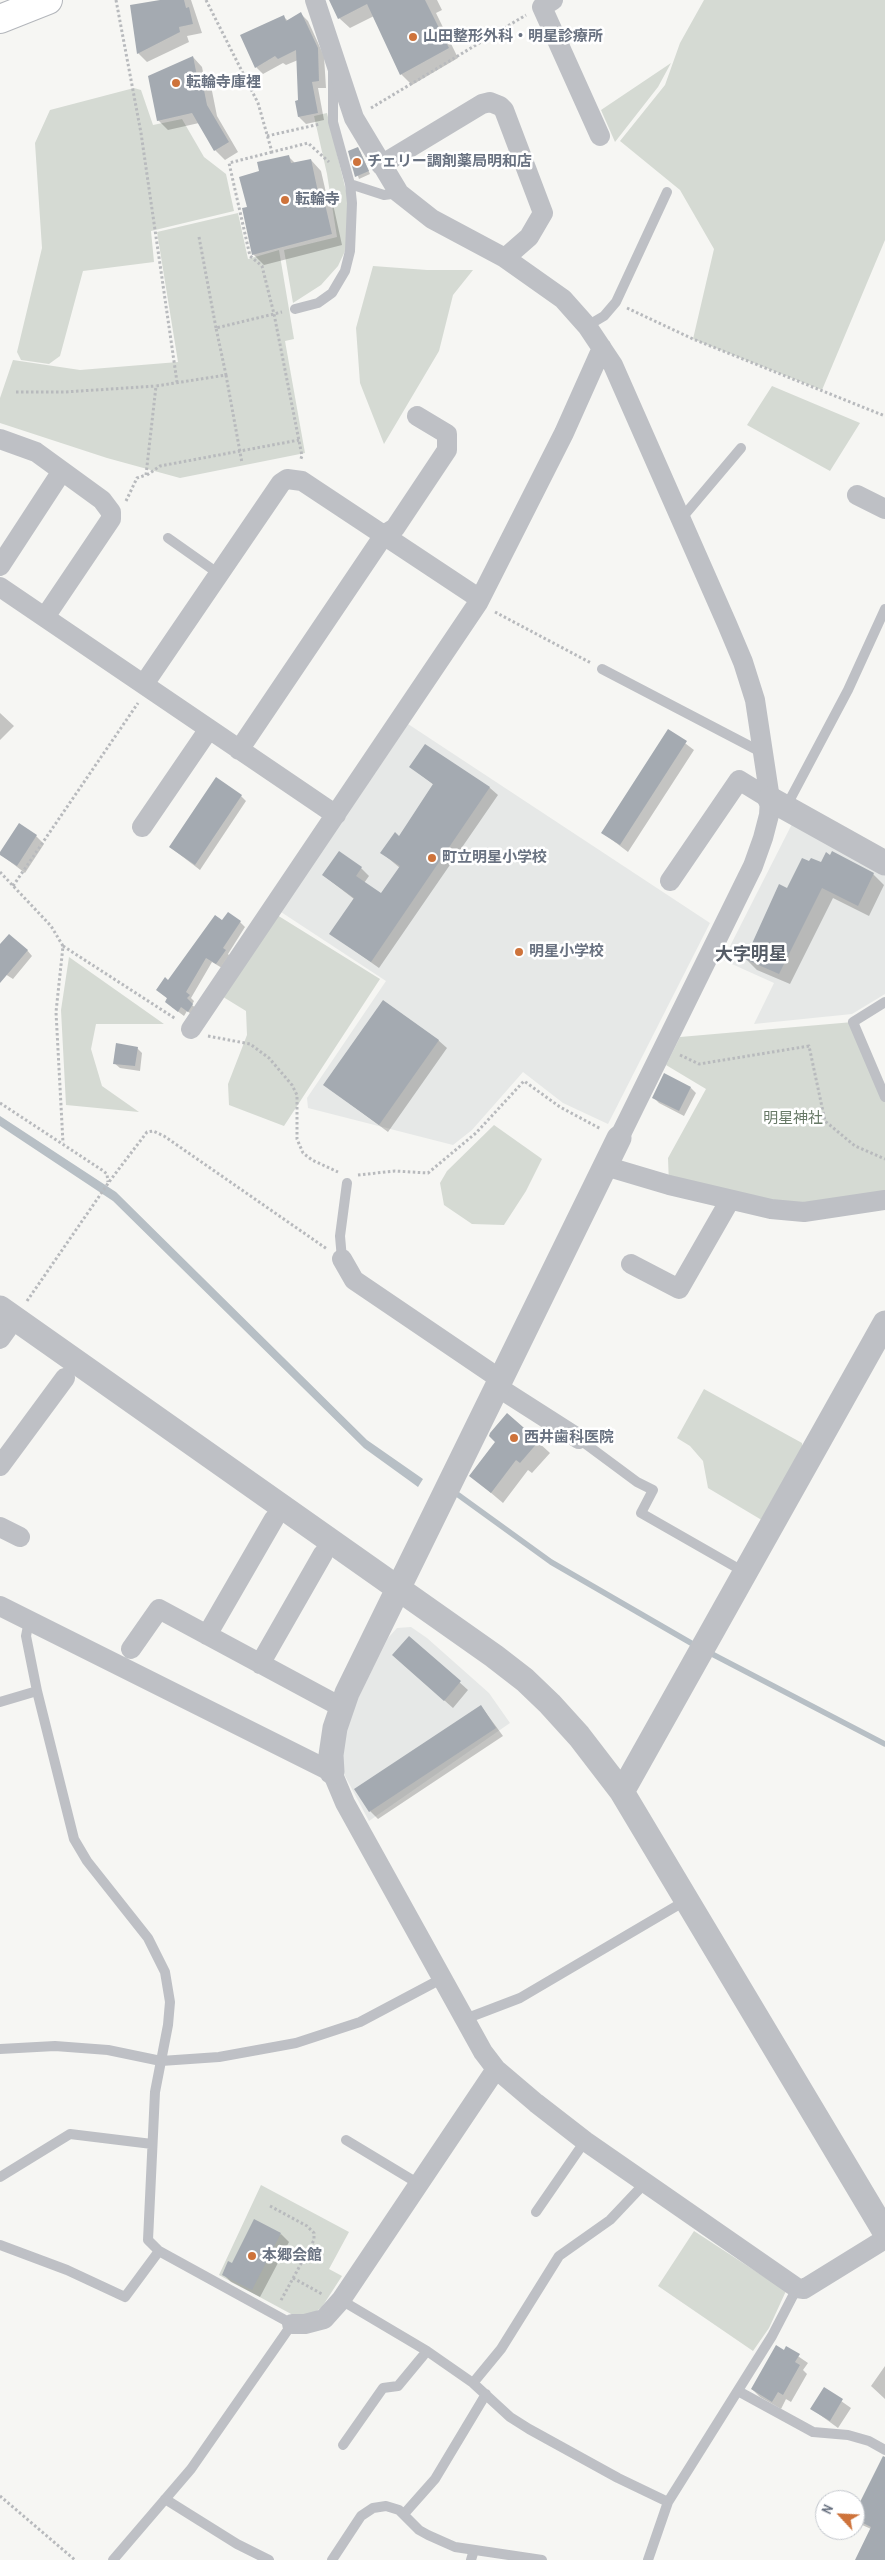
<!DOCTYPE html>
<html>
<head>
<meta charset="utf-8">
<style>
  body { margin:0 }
  #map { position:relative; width:885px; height:2560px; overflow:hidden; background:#f6f6f3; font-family:"Archivo Narrow",sans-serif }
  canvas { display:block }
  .north { position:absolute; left:815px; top:2490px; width:50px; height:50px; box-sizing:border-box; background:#fff; border:1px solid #c3c7cd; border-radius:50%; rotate:295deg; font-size:14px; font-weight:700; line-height:20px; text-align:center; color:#697281 }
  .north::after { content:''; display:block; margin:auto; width:18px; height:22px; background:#ce733b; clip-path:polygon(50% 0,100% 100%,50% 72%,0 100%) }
</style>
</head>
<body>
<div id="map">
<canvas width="885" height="2560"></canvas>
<div class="north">N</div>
</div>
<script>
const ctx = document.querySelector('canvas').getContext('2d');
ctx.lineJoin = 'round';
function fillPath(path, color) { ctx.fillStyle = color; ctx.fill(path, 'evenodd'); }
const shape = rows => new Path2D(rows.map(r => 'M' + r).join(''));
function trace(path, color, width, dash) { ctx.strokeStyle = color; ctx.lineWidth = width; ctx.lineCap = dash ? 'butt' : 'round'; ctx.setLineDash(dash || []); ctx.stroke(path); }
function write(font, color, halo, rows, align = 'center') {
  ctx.font = font + ' "Archivo Narrow","Noto Sans JP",sans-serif'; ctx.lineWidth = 5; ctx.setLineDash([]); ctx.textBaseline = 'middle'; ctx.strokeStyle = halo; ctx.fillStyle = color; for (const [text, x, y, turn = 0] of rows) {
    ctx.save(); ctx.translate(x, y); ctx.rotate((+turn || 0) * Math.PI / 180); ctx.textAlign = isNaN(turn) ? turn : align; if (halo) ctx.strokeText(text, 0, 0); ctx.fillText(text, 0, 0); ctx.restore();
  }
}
fillPath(shape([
  [408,724,710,923,608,1124,563,1103,523,1072,472,1130,453,1145,308,1108,307,1098,386,981,281,912],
  [793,822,885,870,885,994,852,1014,754,1024,774,983,723,960],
  [411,1627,427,1638,489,1693,510,1723,369,1821,344,1774,340,1750,346,1722,388,1638,397,1628]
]), '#e6e8e7');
fillPath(shape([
  [704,0,885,0,885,240,822,390,693,339,714,249,680,190,620,141,665,85,680,43],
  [671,63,658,87,615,142,601,110],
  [134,88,141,90,153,125,182,119,204,157,226,174,234,211,151,231,154,262,83,271,60,356,49,364,21,360,17,352,42,248,35,143,50,110],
  [327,113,349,203,346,249,338,266,321,285,293,303,284,250,337,237,327,174,314,116],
  [238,213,248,259,279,250,294,339,285,341,305,453,180,478,107,458,0,423,0,398,13,360,80,370,178,362,157,232],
  [373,266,427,270,473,270,453,295,439,351,384,444,360,383,356,328],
  [772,386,860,423,830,471,747,425],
  [277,915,380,979,284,1126,229,1105,228,1084,247,1035,246,1011,220,995],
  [69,957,164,1024,96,1024,91,1049,102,1086,139,1112,66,1105,61,1010],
  [853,1022,885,1097,885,1200,804,1212,669,1185,668,1158,706,1089,666,1065,680,1037],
  [494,1125,542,1159,526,1191,504,1225,472,1224,444,1205,440,1183,447,1171],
  [704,1389,802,1443,803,1451,765,1522,708,1488,703,1461,690,1446,677,1438],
  [261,2185,349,2232,329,2269,342,2276,322,2307,314,2313,303,2316,293,2315,219,2275],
  [694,2231,786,2291,769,2328,753,2351,658,2286]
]), '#d5dad3');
fillPath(shape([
  [0,1116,116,1192,367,1440,423,1479,418,1487,364,1448,113,1201,0,1126]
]), '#b7bfc5');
fillPath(shape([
  [162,0,191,0,202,33,187,36,189,42,147,62,138,53],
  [330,0,437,0,442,10,436,13,458,58,412,85,401,74,374,16,350,28,339,18],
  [301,14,308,21,324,56,326,88,318,88,324,120,306,124,299,117,298,60,286,65,283,63,263,74,256,67,284,17,288,21],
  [193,57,202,67,205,81,211,86,217,116,238,152,225,160,215,150,199,123,168,130,158,120],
  [360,151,370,174,359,179,350,152],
  [289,157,295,163,311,160,321,171,327,197,333,204,342,245,264,265,253,254,249,208,260,172],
  [0,713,14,726,0,740],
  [669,731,694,750,628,852,603,833],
  [425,746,490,788,498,795,379,968,331,934,354,899,323,875,339,853,361,868,369,876,364,883,381,894,400,868,382,853,400,838,434,785,411,767],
  [241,796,246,801,200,870,170,847],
  [36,836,44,844,25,873,0,854],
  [810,863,873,874,884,885,869,916,833,898,790,984,757,970,746,959,787,889],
  [222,922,240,922,245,927,228,954,230,956,222,968,212,962,191,998,194,1001,192,1005,198,1010,194,1016,187,1011,184,1016,172,1007,168,999,157,990,169,982],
  [0,945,27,950,32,956,13,979,5,974,0,981],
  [438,1040,447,1048,388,1132,325,1085],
  [137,1048,142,1053,140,1071,120,1068,114,1063],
  [691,1088,696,1093,684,1116,659,1103,654,1098],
  [538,1442,550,1453,532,1473,528,1470,503,1503,471,1476],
  [409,1637,468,1690,453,1708,402,1663],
  [481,1706,503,1736,378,1819,370,1811],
  [281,2234,289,2242,260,2297,231,2282,223,2274,233,2265],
  [786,2348,808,2363,803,2370,807,2374,791,2402,786,2399,781,2409,760,2397,752,2389],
  [885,2366,885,2399,871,2386],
  [824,2389,851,2408,838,2428,812,2409],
  [885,2467,885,2560,857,2560,871,2529,860,2524,855,2519,855,2515]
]), '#0003');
trace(shape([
  [457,1494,551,1562,691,1643],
  [712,1654,885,1744]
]), '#b7bfc5', 5.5);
fillPath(shape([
  [160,0,184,0,186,8,189,7,193,24,179,27,180,32,137,54,130,5],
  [329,0,425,0,449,48,400,75,367,4,338,19],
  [301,12,318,48,319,81,312,82,318,113,298,117,295,101,298,100,296,50,278,59,275,56,255,68,240,35,284,15,286,21],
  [193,56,197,76,201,75,207,105,229,142,214,151,192,113,157,121,148,76],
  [358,147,369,171,355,177,348,151],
  [289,155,291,163,311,159,318,192,322,191,332,234,252,255,242,208,247,207,239,177,259,171,257,162],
  [668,729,687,741,620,845,601,833],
  [425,744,490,787,371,962,329,934,354,898,322,875,339,851,362,867,356,876,381,893,400,866,380,853,395,832,399,836,433,784,409,767],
  [216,777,242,795,195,865,169,847],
  [19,823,37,835,17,866,0,855,0,852],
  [832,851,874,873,858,906,822,888,779,974,745,959,779,884,787,888,802,858,809,861,811,858,821,862,826,852,830,855],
  [228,912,241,921,223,948,226,950,216,964,206,958,186,992,190,995,187,998,193,1004,188,1012,181,1007,178,1012,165,1002,167,998,156,990,165,977,168,980,215,915,222,920],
  [9,934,28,950,0,983,0,944],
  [383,1000,439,1040,379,1125,323,1085],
  [116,1043,138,1047,135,1066,113,1064],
  [664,1073,691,1087,679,1111,652,1098],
  [507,1413,539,1441,520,1463,516,1460,491,1493,469,1476,495,1442,489,1436,490,1433],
  [409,1636,461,1681,444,1701,392,1655],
  [481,1705,496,1728,369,1812,354,1789],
  [254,2219,281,2233,252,2290,222,2275,228,2261,232,2263],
  [776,2345,784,2350,786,2346,800,2354,795,2362,800,2365,783,2395,778,2392,772,2402,751,2389],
  [824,2387,843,2399,830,2421,810,2409],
  [883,2456,885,2457,885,2560,855,2560,871,2527,855,2519,855,2512]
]), '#a4aab1');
const secondary = shape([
  [0,19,48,0]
]);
trace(secondary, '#b3b6bb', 30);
trace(shape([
  [116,0,141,133,177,382],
  [206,0,258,103,272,152,308,143,329,162],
  [371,108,526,15],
  [267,136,320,124],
  [272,152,229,163,250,256,262,266,274,314,302,456,300,461],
  [199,237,216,328],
  [627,308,693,339,885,416],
  [226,375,242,463],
  [16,392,65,392,156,386],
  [147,475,160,466,299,440],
  [126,501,137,478,146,475,156,386,226,375,216,328,282,312],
  [495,612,591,663],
  [0,872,51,926,63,946,56,1012,63,1143],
  [13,886,138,703],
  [63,946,176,1019],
  [208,1036,250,1044,269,1058,292,1085,297,1095,297,1139,303,1153,312,1160,338,1172],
  [680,1055,699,1064,809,1046,825,1121,855,1146,885,1159],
  [0,1103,102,1170,107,1174,108,1182],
  [358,1175,395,1171,428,1173,476,1133,524,1081,560,1107,601,1129],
  [27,1301,109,1182,147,1132,153,1131,164,1136,327,1249],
  [270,2206,307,2226,314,2233,314,2240,280,2302],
  [293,2278,322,2294],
  [0,2496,75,2560]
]), '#b8babd', 3, [2.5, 2.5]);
trace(shape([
  [350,184,384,195,399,193],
  [295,309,318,303,332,293,345,271,350,251,352,203,350,184,333,122,333,71],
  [587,326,604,316,616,302,667,192],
  [681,519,741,448],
  [168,538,219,574],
  [602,669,763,753],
  [786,807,848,690,885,609],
  [885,1002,853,1022,885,1097],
  [342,1259,340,1236,347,1183],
  [579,1439,637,1482,653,1490,641,1513,746,1573],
  [29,1621,26,1636,37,1691,74,1839,87,1861,148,1938,165,1972,170,2002,168,2025,155,2092,148,2240,159,2251,292,2324,191,2469,113,2560],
  [0,1702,37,1691],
  [465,2019,520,1998,685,1901],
  [0,2049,55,2046,108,2050,161,2061,219,2057,296,2043,360,2022,443,1978],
  [346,2140,419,2184],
  [0,2177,70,2134,152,2144],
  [536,2212,585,2141],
  [0,2245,67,2270,125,2297,159,2251],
  [341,2300,427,2351,473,2383,510,2417,529,2429,618,2478,668,2502],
  [473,2383,501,2349,559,2256,610,2220,645,2183],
  [738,2391,813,2432,848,2435,869,2441,885,2450],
  [343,2445,383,2388,398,2386,427,2351],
  [165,2499,237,2544,269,2560],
  [404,2514,435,2479,486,2394],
  [332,2560,361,2516,373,2508,386,2506,399,2510,419,2530,428,2535,455,2547,542,2560],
  [471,2560,474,2550],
  [648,2560,668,2502,772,2336,797,2288]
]), '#bec0c5', 10);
trace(shape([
  [315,0,354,118,399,193,432,219,505,258,563,299,587,326,613,365,727,624,743,662,755,700,770,799,769,815,763,838,753,866,619,1138],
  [553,0,542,7,600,136],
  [381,165,482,104,490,102,500,106,504,110,543,213,529,237,505,258],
  [0,439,36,452,102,500,111,512,111,519,45,617],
  [857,495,885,509],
  [0,566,62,471],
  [0,587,336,815],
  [144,684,281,483,287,479,302,481,480,599],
  [239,750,384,535,395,528,447,450,447,434,417,416],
  [142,827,209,729],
  [670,881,739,780,770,799],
  [191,1029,478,603,564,433,602,348],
  [605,1166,669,1185,771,1209,804,1212,885,1200],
  [342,1259,354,1280,500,1379],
  [631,1264,679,1289,730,1200],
  [0,1339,15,1318],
  [496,1386,579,1439],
  [0,1466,65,1378],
  [0,1527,20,1537],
  [0,1606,332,1772,345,1803,483,2052,496,2069,536,2103,585,2141,797,2288,804,2289,885,2239],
  [207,1635,274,1519],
  [131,1649,159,1609,341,1707],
  [260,1664,323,1554],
  [292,2324,305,2324,324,2319,341,2300,496,2069]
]), '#bec0c5', 20);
trace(shape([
  [770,799,885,863],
  [0,1308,494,1656,525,1680,550,1704,579,1736,622,1792,885,2232],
  [332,1772,331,1755,335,1728,347,1693,619,1138],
  [622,1792,885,1323]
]), '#bec0c5', 25);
trace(secondary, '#fff', 28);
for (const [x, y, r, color] of [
  [413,37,5,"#ce733b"],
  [176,83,5,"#ce733b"],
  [357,162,5,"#ce733b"],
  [285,200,5,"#ce733b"],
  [432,858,5,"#ce733b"],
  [519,952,5,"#ce733b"],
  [514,1438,5,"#ce733b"],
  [252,2256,5,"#ce733b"]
]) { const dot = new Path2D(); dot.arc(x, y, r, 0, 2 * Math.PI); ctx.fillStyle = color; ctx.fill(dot); trace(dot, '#fff', 2); }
write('bold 15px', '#697281', '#fff', [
  ["山田整形外科・明星診療所",423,37],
  ["転輪寺庫裡",186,83],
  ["チェリー調剤薬局明和店",367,162],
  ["転輪寺",295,200],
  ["町立明星小学校",442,858],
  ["明星小学校",529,952],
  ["西井歯科医院",524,1438],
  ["本郷会館",262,2256]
], 'left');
write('15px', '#687967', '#fff', [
  ["明星神社",793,1119]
]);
write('bold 18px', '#565d67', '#fff', [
  ["大字明星",751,955]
]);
</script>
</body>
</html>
